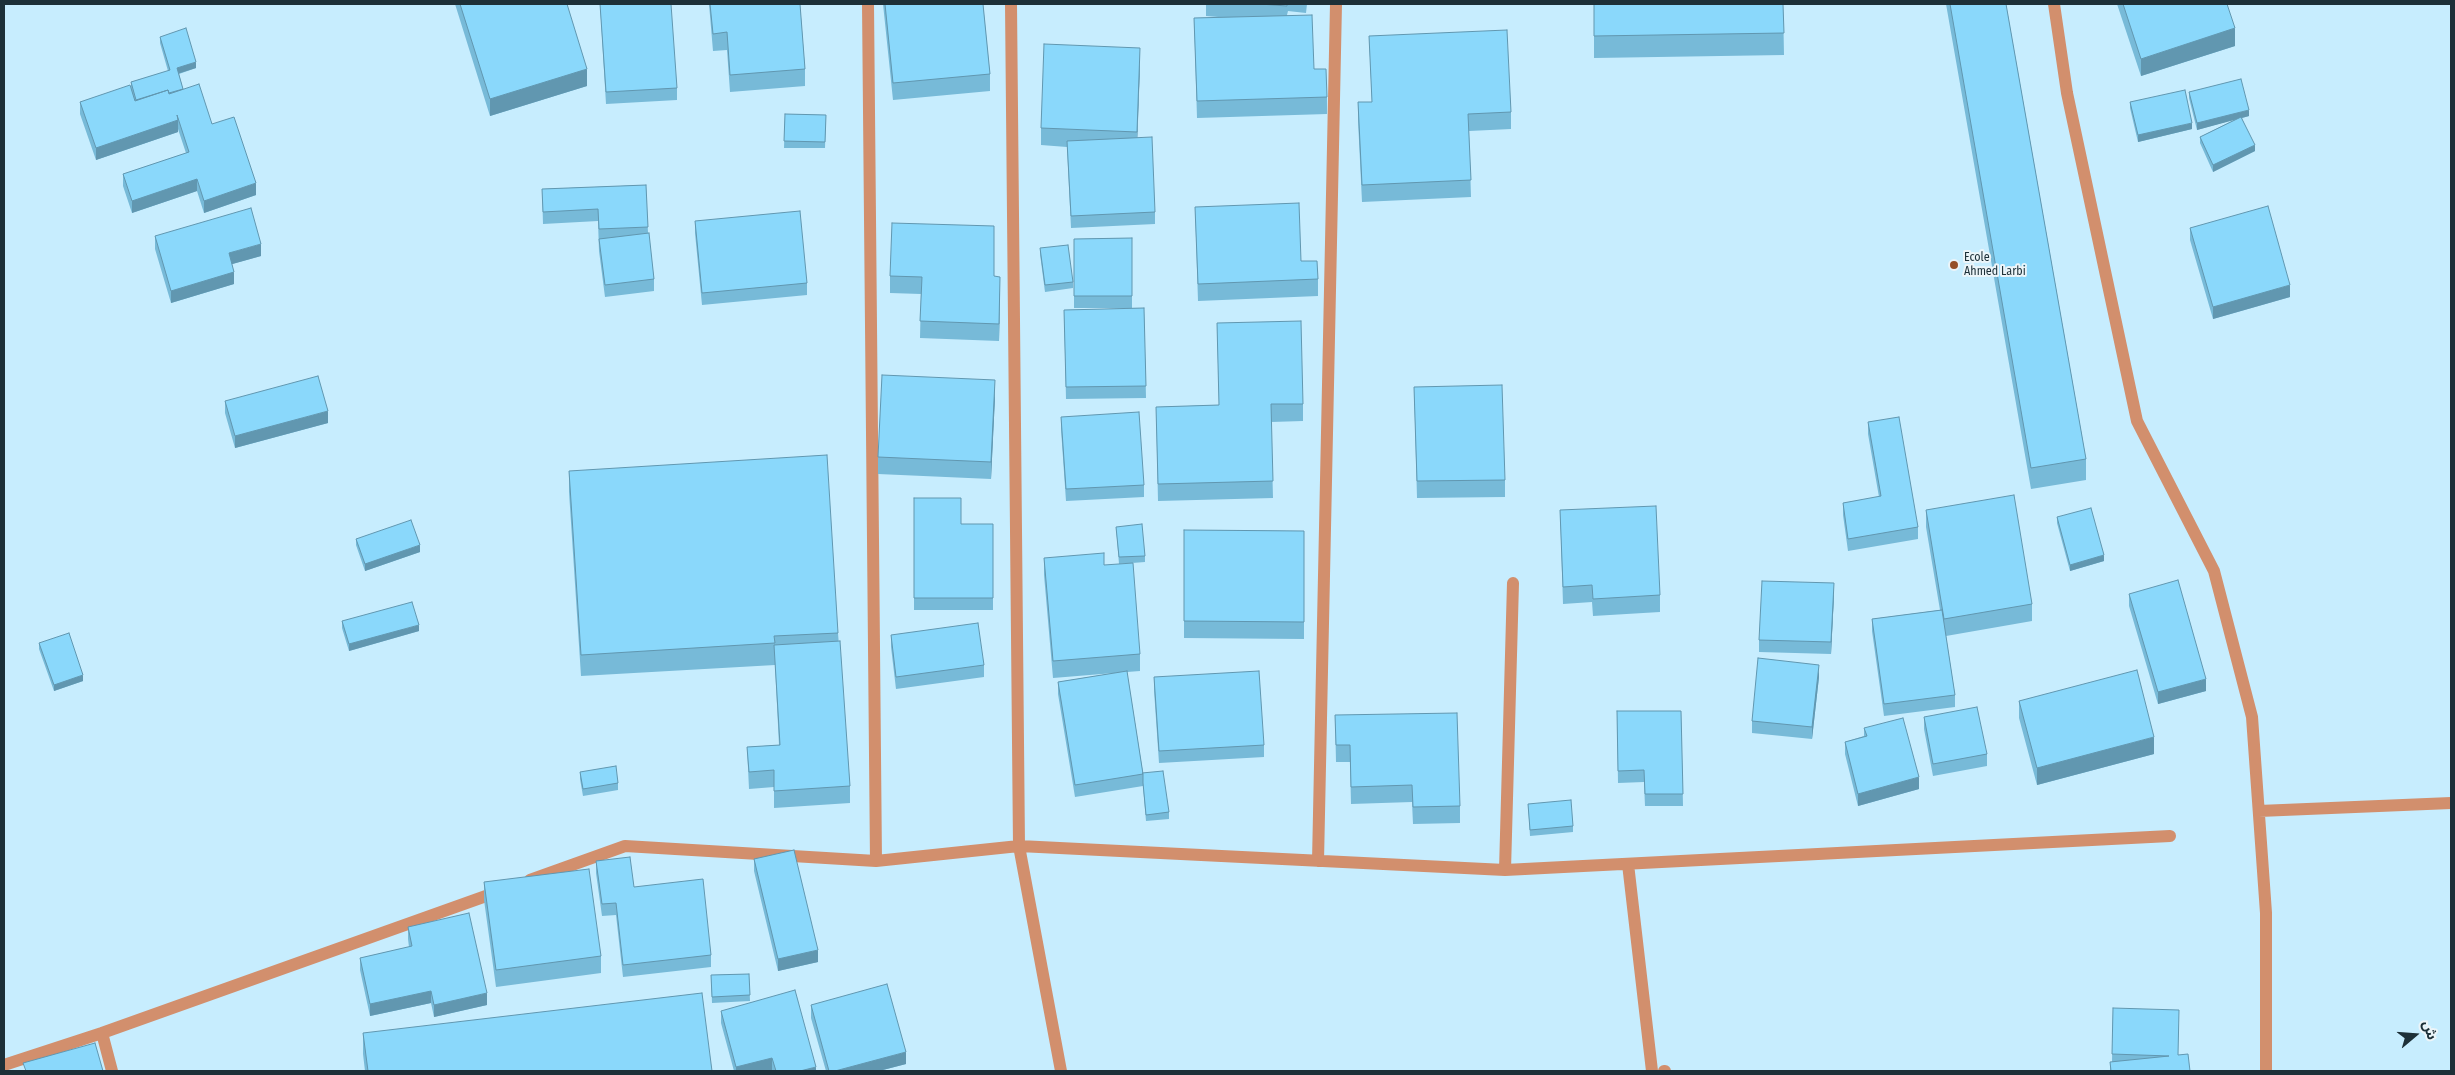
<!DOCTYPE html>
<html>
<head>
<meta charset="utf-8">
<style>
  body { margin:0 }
  #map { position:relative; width:2455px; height:1075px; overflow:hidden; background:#c7edfe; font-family:"Fira Sans Condensed","Noto Sans Arabic",sans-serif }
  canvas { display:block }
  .frame { position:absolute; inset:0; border:5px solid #1d3038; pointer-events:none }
  .north { position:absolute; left:2390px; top:1010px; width:50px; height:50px; -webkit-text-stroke:4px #ecf5f9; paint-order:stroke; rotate:72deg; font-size:14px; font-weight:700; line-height:20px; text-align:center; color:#1d3038 }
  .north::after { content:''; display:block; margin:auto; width:18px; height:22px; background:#1d3038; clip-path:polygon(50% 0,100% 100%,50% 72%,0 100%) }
</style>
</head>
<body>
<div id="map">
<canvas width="2455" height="1075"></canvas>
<div class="frame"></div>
<div class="north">ش</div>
</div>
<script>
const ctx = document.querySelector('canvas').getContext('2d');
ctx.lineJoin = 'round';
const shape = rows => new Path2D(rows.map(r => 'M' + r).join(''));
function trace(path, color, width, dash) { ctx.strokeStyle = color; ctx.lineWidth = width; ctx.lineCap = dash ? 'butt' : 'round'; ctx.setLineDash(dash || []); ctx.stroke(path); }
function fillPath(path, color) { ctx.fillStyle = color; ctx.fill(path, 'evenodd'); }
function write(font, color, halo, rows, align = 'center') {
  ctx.font = font + ' "Fira Sans Condensed",sans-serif'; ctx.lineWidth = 4; ctx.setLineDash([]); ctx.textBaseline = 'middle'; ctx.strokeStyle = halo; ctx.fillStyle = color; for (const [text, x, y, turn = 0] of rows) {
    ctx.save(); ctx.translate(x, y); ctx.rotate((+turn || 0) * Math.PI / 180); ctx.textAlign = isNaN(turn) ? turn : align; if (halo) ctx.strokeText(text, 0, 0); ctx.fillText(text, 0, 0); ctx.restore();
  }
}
trace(shape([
  [868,4,876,861],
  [1011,4,1019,846,1061,1071],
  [2054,4,2067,93,2137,421,2214,571,2252,717,2266,913,2266,1071],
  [2259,811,2451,803],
  [1318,861,1336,4],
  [1628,864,1652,1071],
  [1505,870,2170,836],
  [530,880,625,846,876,861,1019,846,1505,870,1513,583],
  [102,1033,112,1071],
  [4,1065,102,1033,500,891],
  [1664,1071,1665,1071]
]), '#d28f6d', 12);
fillPath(shape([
  [455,4,567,4,587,86,490,116],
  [600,4,677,88,677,100,606,104],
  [709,4,800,4,805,69,805,86,730,92,727,50,713,51],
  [883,4,983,4,990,74,990,91,893,100],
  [1206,4,1307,4,1306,13,1288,11,1287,15,1327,97,1327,114,1197,118,1194,18,1218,17,1206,16],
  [1594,4,1783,4,1784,55,1594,58],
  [1946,4,2006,4,2086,459,2086,480,2031,489],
  [2117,4,2227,4,2235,46,2141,76],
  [1369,36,1511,112,1511,129,1469,131,1471,197,1362,202,1358,120,1358,102,1372,102],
  [160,37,196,68,179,74,183,89,212,124,256,195,204,213,197,191,132,213,123,186,123,174,186,153,178,129,178,132,96,160,80,114,80,102,131,88,131,82,168,71,160,43],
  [1140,65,1137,137,1155,212,1155,224,1071,228,1067,147,1041,145,1041,128],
  [2189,92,2249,116,2242,118,2255,151,2213,172,2200,143,2200,137,2236,119,2197,130,2189,98],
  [2130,102,2192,129,2138,142,2130,108],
  [785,114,826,115,825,148,784,148],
  [646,185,648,233,654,279,654,291,605,297,599,251,598,221,543,224,542,189],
  [1195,207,1301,261,1318,279,1318,296,1198,301],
  [695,221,807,283,807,295,702,305,695,233],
  [2190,228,2290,297,2213,319,2190,240],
  [155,236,261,256,232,264,234,284,171,303,155,249],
  [1132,238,1132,308,1074,308,1074,239],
  [1040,248,1073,282,1073,288,1045,292,1040,254],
  [890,276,994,276,1000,294,999,341,920,338,921,294,890,293],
  [1144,308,1146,398,1066,399,1064,310],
  [1217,323,1303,404,1303,421,1271,422,1273,498,1158,501,1156,407,1219,405],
  [1414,387,1505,480,1505,497,1417,498],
  [995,397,991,479,878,474,878,457],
  [225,401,328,423,235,448,225,413],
  [1061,417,1144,485,1144,497,1066,501,1061,429],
  [1868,422,1918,527,1918,539,1848,551,1843,515,1843,503,1879,497,1868,434],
  [569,471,838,633,850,786,850,803,774,808,774,787,749,789,747,747,779,745,775,665,581,676,569,492],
  [914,498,961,524,993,524,993,610,914,610],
  [1560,510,1660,595,1660,612,1593,616,1592,602,1563,604],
  [1926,510,2032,604,2032,621,1946,636,1955,695,1955,707,1884,716,1872,631,1872,619,1940,610,1926,527],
  [2057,517,2104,561,2070,571,2057,523],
  [1116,527,1145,556,1145,562,1119,564],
  [1184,530,1304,531,1304,639,1184,638],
  [356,539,420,552,365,571,356,545],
  [1044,558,1104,565,1140,654,1140,671,1127,672,1143,773,1169,812,1169,819,1146,821,1143,786,1075,797,1058,694,1058,682,1114,673,1053,678,1044,575],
  [2129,594,2206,691,2158,704,2129,606],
  [1834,595,1831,654,1759,652,1759,640],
  [342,621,419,631,349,651,342,628],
  [891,635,984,665,984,677,896,689,891,647],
  [39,643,83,681,54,691,39,649],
  [1154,677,1264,745,1264,757,1159,763,1154,690],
  [1819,677,1812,739,1752,733,1752,721],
  [2019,701,2154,754,2037,785,2019,718],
  [1617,711,1681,711,1683,806,1645,806,1644,782,1618,783],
  [1335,715,1460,806,1460,823,1413,824,1412,802,1351,804,1350,762,1336,762],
  [1924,717,1987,754,1987,766,1933,776,1924,729],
  [1864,728,1919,789,1858,806,1845,754,1845,742,1864,736],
  [580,772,618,783,618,790,583,796,580,779],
  [1528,804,1573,826,1573,832,1530,836],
  [754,859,818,962,778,971,754,871],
  [596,861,711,955,711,967,623,977,616,915,602,916,596,873],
  [484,882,601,956,601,973,496,987,484,900],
  [408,927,487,1005,434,1017,431,1003,370,1016,360,970,360,958,409,947,408,939],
  [749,974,750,1001,712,1003,711,975],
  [811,1005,906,1064,879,1071,826,1071,811,1018],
  [2113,1008,2178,1055,2190,1071,2110,1071,2110,1062,2112,1062],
  [721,1011,816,1071,772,1071,772,1070,766,1071,734,1071,721,1023],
  [363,1033,712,1071,365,1071,363,1054]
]), '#77bad8');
fillPath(shape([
  [2235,28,2235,46,2141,76,2141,59],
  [1140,48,1140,65,1137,149,1137,132],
  [196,62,196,68,177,74,177,68],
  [587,69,587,86,490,116,490,99],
  [2249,110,2249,116,2197,130,2197,123],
  [178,120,178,132,96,160,96,148],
  [2192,123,2192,129,2138,142,2138,135],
  [2255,145,2255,151,2213,172,2213,165],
  [197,179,197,191,132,213,132,201],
  [256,183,256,195,204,213,204,201],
  [261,244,261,256,229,265,229,253],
  [234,272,234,284,171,303,171,291],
  [1000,277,1000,294,999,341,999,324],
  [2290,285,2290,297,2213,319,2213,307],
  [995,380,995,397,991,479,991,462],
  [328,411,328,423,235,448,235,436],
  [420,545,420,552,365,571,365,564],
  [2104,555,2104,561,2070,571,2070,565],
  [1834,583,1834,595,1831,654,1831,642],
  [419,625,419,631,349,651,349,644],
  [1819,665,1819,677,1812,739,1812,727],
  [83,675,83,681,54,691,54,685],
  [2206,679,2206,691,2158,704,2158,692],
  [2154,737,2154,754,2037,785,2037,768],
  [1919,777,1919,789,1858,806,1858,794],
  [818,950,818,962,778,971,778,959],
  [431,991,431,1003,370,1016,370,1004],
  [487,993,487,1005,434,1017,434,1005],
  [906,1052,906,1064,879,1071,835,1071],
  [772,1058,772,1070,766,1071,736,1071,736,1067],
  [816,1067,816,1071,800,1071]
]), '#6197b0');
const building = shape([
  [460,4,567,4,587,69,490,99,460,4],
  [600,4,671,4,677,88,606,92,600,4],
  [710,4,800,4,805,69,730,75,727,32,713,34,710,4],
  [885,4,983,4,990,74,893,83,885,4],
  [1260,4,1287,4,1287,6,1260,4],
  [1594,4,1783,4,1784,33,1594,36,1594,4],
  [1950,4,2006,4,2086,459,2031,468,1950,4],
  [2123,4,2227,4,2235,28,2141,59,2123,4],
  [1312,15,1314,69,1326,69,1327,97,1197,101,1194,18,1312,15],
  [186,28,196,62,177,68,183,89,169,93,168,90,136,100,131,82,170,70,160,37,186,28],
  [1507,30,1511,112,1468,114,1471,180,1362,185,1358,102,1372,102,1369,36,1507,30],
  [1044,44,1140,48,1137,132,1041,128,1044,44],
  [2241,79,2249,110,2197,123,2189,92,2241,79],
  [199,84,212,124,234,117,256,183,204,201,197,179,132,201,123,174,189,152,177,115,178,120,96,148,80,102,130,85,135,101,168,90,169,94,199,84],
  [2185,90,2192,123,2138,135,2130,102,2185,90],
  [785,114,826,115,825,142,784,141,785,114],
  [2241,117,2255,145,2213,165,2200,137,2241,117],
  [1152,137,1155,212,1071,216,1067,141,1152,137],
  [646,185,648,227,599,229,598,209,543,212,542,189,646,185],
  [1299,203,1301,261,1317,261,1318,279,1198,284,1195,207,1299,203],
  [2268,206,2290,285,2213,307,2190,228,2268,206],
  [251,208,261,244,229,253,234,272,171,291,155,236,251,208],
  [800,211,807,283,702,293,695,221,800,211],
  [892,223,994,226,994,276,1000,277,999,324,920,321,922,277,890,276,892,223],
  [649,233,654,279,605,285,599,239,649,233],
  [1132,238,1132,296,1074,296,1074,239,1132,238],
  [1068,245,1073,282,1045,285,1040,248,1068,245],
  [1144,308,1146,386,1066,387,1064,310,1144,308],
  [1301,321,1303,404,1271,404,1273,481,1158,484,1156,407,1219,405,1217,323,1301,321],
  [882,375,995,380,991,462,878,457,882,375],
  [318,376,328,411,235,436,225,401,318,376],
  [1502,385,1505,480,1417,481,1414,387,1502,385],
  [1139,412,1144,485,1066,489,1061,417,1139,412],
  [1899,417,1918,527,1848,539,1843,503,1881,496,1868,422,1899,417],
  [827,455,838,633,774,636,775,643,581,655,569,471,827,455],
  [2014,495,2032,604,1944,619,1926,510,2014,495],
  [914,498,961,498,961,524,993,524,993,598,914,598,914,498],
  [1656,506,1660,595,1593,599,1592,585,1563,587,1560,510,1656,506],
  [2091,508,2104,555,2070,565,2057,517,2091,508],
  [411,520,420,545,365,564,356,539,411,520],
  [1142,524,1145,556,1119,557,1116,527,1142,524],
  [1184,530,1304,531,1304,622,1184,621,1184,530],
  [1104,553,1104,565,1133,563,1140,654,1053,661,1044,558,1104,553],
  [2178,580,2206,679,2158,692,2129,594,2178,580],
  [1762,581,1834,583,1831,642,1759,640,1762,581],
  [412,602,419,625,349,644,342,621,412,602],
  [1942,610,1955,695,1884,704,1872,619,1942,610],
  [978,623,984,665,896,677,891,635,978,623],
  [69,633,83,675,54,685,39,643,69,633],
  [840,641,850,786,774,791,774,770,749,772,747,747,780,745,774,645,840,641],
  [1758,658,1819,665,1812,727,1752,721,1758,658],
  [2137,670,2154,737,2037,768,2019,701,2137,670],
  [1127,671,1143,774,1075,785,1058,682,1127,671],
  [1259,671,1264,745,1159,751,1154,677,1259,671],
  [1977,707,1987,754,1933,764,1924,717,1977,707],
  [1617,711,1681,711,1683,794,1645,794,1644,770,1618,771,1617,711],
  [1457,713,1460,806,1413,807,1412,785,1351,787,1350,745,1336,745,1335,715,1457,713],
  [1903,718,1919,777,1858,794,1845,742,1867,736,1864,728,1903,718],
  [616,766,618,783,583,789,580,772,616,766],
  [1163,771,1169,812,1146,815,1143,783,1143,774,1142,773,1163,771],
  [1571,800,1573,826,1530,830,1528,804,1571,800],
  [794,850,818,950,778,959,754,859,794,850],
  [630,857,634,887,703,879,711,955,623,965,616,903,602,904,596,861,630,857],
  [589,869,601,956,496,970,484,882,589,869],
  [469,913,487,993,434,1005,431,991,370,1004,360,958,412,946,408,927,469,913],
  [749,974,750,995,712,997,711,975,749,974],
  [887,984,906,1052,835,1071,829,1071,811,1005,887,984],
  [795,990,816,1067,800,1071,776,1071,772,1058,736,1067,721,1011,795,990],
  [702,993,712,1071,368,1071,363,1033,702,993],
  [2113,1008,2179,1010,2178,1055,2188,1054,2190,1071,2111,1071,2110,1062,2169,1056,2112,1054,2113,1008],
  [95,1043,103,1071,26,1071,23,1063,95,1043]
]);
fillPath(building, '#8ad8fb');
trace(building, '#6197b0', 1);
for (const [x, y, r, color] of [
  [1954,265,5,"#965029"]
]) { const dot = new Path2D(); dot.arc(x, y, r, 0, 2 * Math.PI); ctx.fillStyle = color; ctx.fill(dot); trace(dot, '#ecf5f9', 2); }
write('12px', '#1d3038', '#ecf5f9', [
  ["Ecole",1964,258],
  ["Ahmed Larbi",1964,272]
], 'left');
</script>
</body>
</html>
